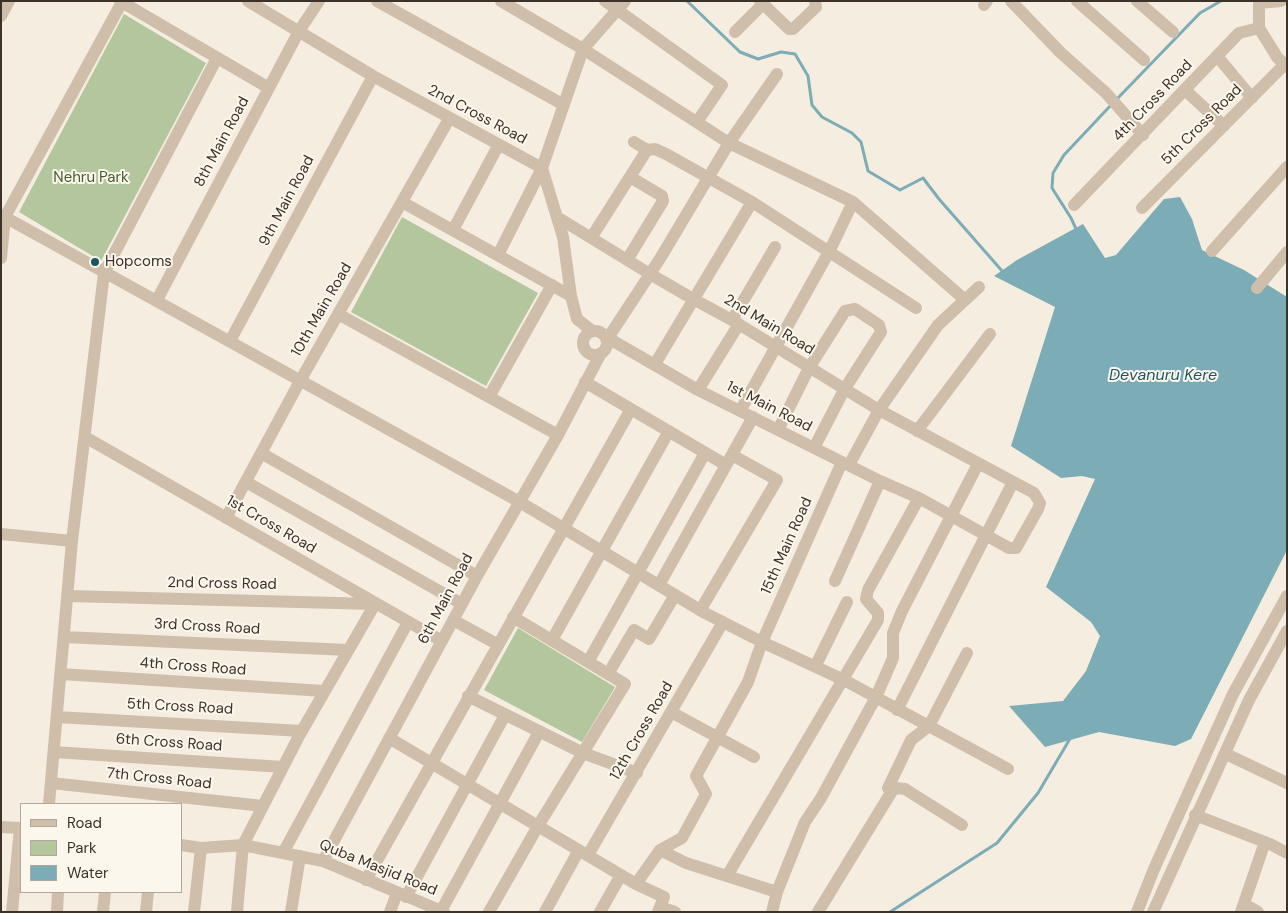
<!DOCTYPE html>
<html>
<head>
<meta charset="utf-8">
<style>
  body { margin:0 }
  #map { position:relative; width:1288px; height:913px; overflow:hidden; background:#f5ede0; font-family:"DM Sans",sans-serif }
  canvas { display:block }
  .frame { position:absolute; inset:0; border:2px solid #3c322a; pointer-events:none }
  .legend { position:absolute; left:20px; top:803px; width:162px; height:90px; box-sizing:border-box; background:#fcf7ed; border:1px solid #afa89f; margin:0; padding:6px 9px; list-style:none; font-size:15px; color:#3c322a }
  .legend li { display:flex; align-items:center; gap:10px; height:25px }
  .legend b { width:25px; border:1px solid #afa89f }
</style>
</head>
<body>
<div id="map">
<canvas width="1288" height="913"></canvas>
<div class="frame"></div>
<ul class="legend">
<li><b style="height:6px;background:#cfbfaa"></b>Road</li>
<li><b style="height:14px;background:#b4c69e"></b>Park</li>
<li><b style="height:14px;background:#7cacb5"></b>Water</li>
</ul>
</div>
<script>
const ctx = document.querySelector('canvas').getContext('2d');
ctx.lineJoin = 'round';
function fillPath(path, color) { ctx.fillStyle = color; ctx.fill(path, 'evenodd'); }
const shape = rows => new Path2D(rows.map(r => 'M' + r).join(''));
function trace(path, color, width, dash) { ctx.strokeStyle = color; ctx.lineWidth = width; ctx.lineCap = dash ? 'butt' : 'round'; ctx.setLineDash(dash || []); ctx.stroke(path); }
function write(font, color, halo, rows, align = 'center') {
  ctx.font = font + ' "DM Sans",sans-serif'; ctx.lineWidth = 4; ctx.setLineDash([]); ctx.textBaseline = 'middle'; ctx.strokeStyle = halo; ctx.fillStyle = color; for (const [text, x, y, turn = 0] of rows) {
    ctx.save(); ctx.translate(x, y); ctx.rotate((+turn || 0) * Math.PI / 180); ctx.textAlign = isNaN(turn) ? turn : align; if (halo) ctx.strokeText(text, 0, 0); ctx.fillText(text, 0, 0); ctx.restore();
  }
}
fillPath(shape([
  [124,14,206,63,101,261,19,212],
  [402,217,538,293,486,386,351,312],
  [518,628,615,687,582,742,484,690]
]), '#b4c69e');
fillPath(shape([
  [1180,197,1192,219,1202,250,1244,270,1287,297,1287,550,1191,739,1175,746,1099,732,1045,747,1009,706,1063,701,1086,671,1100,636,1091,622,1046,587,1095,479,1082,476,1061,478,1011,446,1055,307,994,276,1017,260,1083,224,1105,258,1116,255,1164,199]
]), '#7cacb5');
trace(shape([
  [687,1,740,52,758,59,781,52,795,54,808,76,812,105,822,117,852,133,861,142,868,171,900,190,923,178,939,199,1003,272],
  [1116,100,1200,13,1221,1],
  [1077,231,1071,218,1052,188,1053,173,1064,155,1112,104],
  [890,912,997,843,1038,793,1071,737]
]), '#7cacb5', 3);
trace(shape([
  [120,1,269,88],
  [248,1,373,76,542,168,563,237,571,296,577,319,591,330],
  [377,1,564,105],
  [501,1,583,49,729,143,853,202,964,299],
  [605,1,722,85,697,122],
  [760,1,789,29,793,29,816,7,815,1],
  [1011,1,1061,53,1106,93,1143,135],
  [1077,1,1144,60],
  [1137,1,1173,32],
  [1259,1,1259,28,1277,57,1287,67],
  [1259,3,1281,1],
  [984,5,987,1],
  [1,16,9,1],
  [735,32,763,4],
  [1217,56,1252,98],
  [1185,90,1224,126],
  [634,142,647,150,655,149,666,154,752,202,916,308],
  [402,202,571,296],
  [1074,205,1239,33,1259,28],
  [1142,208,1284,65],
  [1,215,518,501,705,613,762,642,844,680,1008,769],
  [557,217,650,274,693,299,732,320,879,410,1034,493,1040,503,1038,509,1016,548,1009,548,919,498,880,481,698,390,608,338,650,274,661,257,729,143,777,74],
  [453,230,498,146],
  [591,238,647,150],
  [1212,251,1287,167],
  [498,255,542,168,583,49,625,1],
  [1,258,5,217,122,2],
  [627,260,663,201,662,196,630,177],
  [1257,288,1287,252],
  [157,300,299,31,319,1],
  [338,314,558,435],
  [732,320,775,247],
  '583 343a12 12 0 1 1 24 0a12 12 0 1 1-24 0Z',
  [230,341,373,76],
  [655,364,752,202],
  [585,382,726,465],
  [698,390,739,324],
  [489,397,552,285],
  [740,411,830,250,853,202],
  [778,430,809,368,845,311,855,309,879,325,881,332,844,390,814,448],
  [917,431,990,334],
  [85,437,442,641],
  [261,453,477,576],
  [849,465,879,410,938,325,979,287],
  [246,482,462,604],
  [226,518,300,381,449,119],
  [1,534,72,541],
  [835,581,880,481],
  [659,585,753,417],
  [68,596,375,604,299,736,243,845,237,912],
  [701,609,777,480,732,455],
  [453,620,497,644],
  [64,637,348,650],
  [552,640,669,431],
  [588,662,705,453],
  [816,665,847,602],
  [61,674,324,691],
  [608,674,634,630,649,639,675,595],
  [468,696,583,753,637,773],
  [897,710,1013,482],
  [671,712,754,757],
  [57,717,302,731],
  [389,738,636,884,664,897,658,912],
  [54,752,283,767],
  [1226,754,1287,783],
  [51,783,263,806],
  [888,788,911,740,929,726,967,653],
  [49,804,72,541,104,273,217,58],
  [1195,815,1270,844,1287,853],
  [1,827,21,828],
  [181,845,201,848,243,845,323,861,444,912],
  [660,850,686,863,777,892],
  [283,853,408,622],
  [588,855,723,622],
  [323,861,477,576,558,435,600,355],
  [727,876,878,620,878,613,866,599,868,590,919,498],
  [366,880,631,409],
  [636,884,660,850,682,838,706,794,696,776,748,682,762,642,842,462],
  [406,897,505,715],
  [1244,904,1258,912],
  [660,907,675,912],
  [441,911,539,732],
  [12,912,20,828],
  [57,912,58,892],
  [103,912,105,892],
  [146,912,148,892],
  [194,912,201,848],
  [291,912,300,856],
  [390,912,397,893],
  [489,912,538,826,625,684,513,617],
  [545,912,579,850],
  [600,912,621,875],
  [772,912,777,892,805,822,821,798,876,697,893,658,893,633,902,611,978,464],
  [818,912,892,791,896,788,905,789,962,825],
  [1137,912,1154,869,1233,694,1287,596],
  [1153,912,1249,700,1287,631],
  [1241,912,1265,842]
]), '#cfbfaa', 12);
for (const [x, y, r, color] of [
  [95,262,5,"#1b5562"]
]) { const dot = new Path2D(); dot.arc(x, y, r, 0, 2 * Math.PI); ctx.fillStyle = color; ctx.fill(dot); trace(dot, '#fcf7ed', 2); }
write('15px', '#3c322a', '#fcf7ed', [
  ["4th Cross Road",1153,101,-46],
  ["2nd Cross Road",477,115,28],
  ["5th Cross Road",1202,125,-45],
  ["8th Main Road",222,142,-62],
  ["9th Main Road",287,201,-62],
  ["10th Main Road",322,310,-60],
  ["2nd Main Road",769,325,31],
  ["1st Main Road",769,407,27],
  ["1st Cross Road",271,525,30],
  ["15th Main Road",787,546,-66],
  ["2nd Cross Road",222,584,1],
  ["6th Main Road",446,599,-62],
  ["3rd Cross Road",207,627,3],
  ["4th Cross Road",193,667,4],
  ["5th Cross Road",180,707,3],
  ["12th Cross Road",642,731,-60],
  ["6th Cross Road",169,743,4],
  ["7th Cross Road",159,779,6],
  ["Quba Masjid Road",378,868,22]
]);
write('15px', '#455d2b', '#fcf7ed', [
  ["Nehru Park",91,178]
]);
write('15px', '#3c322a', '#fcf7ed', [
  ["Hopcoms",105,262]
], 'left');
write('italic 16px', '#1b5562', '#fcf7ed', [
  ["Devanuru Kere",1163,376]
]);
</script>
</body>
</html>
